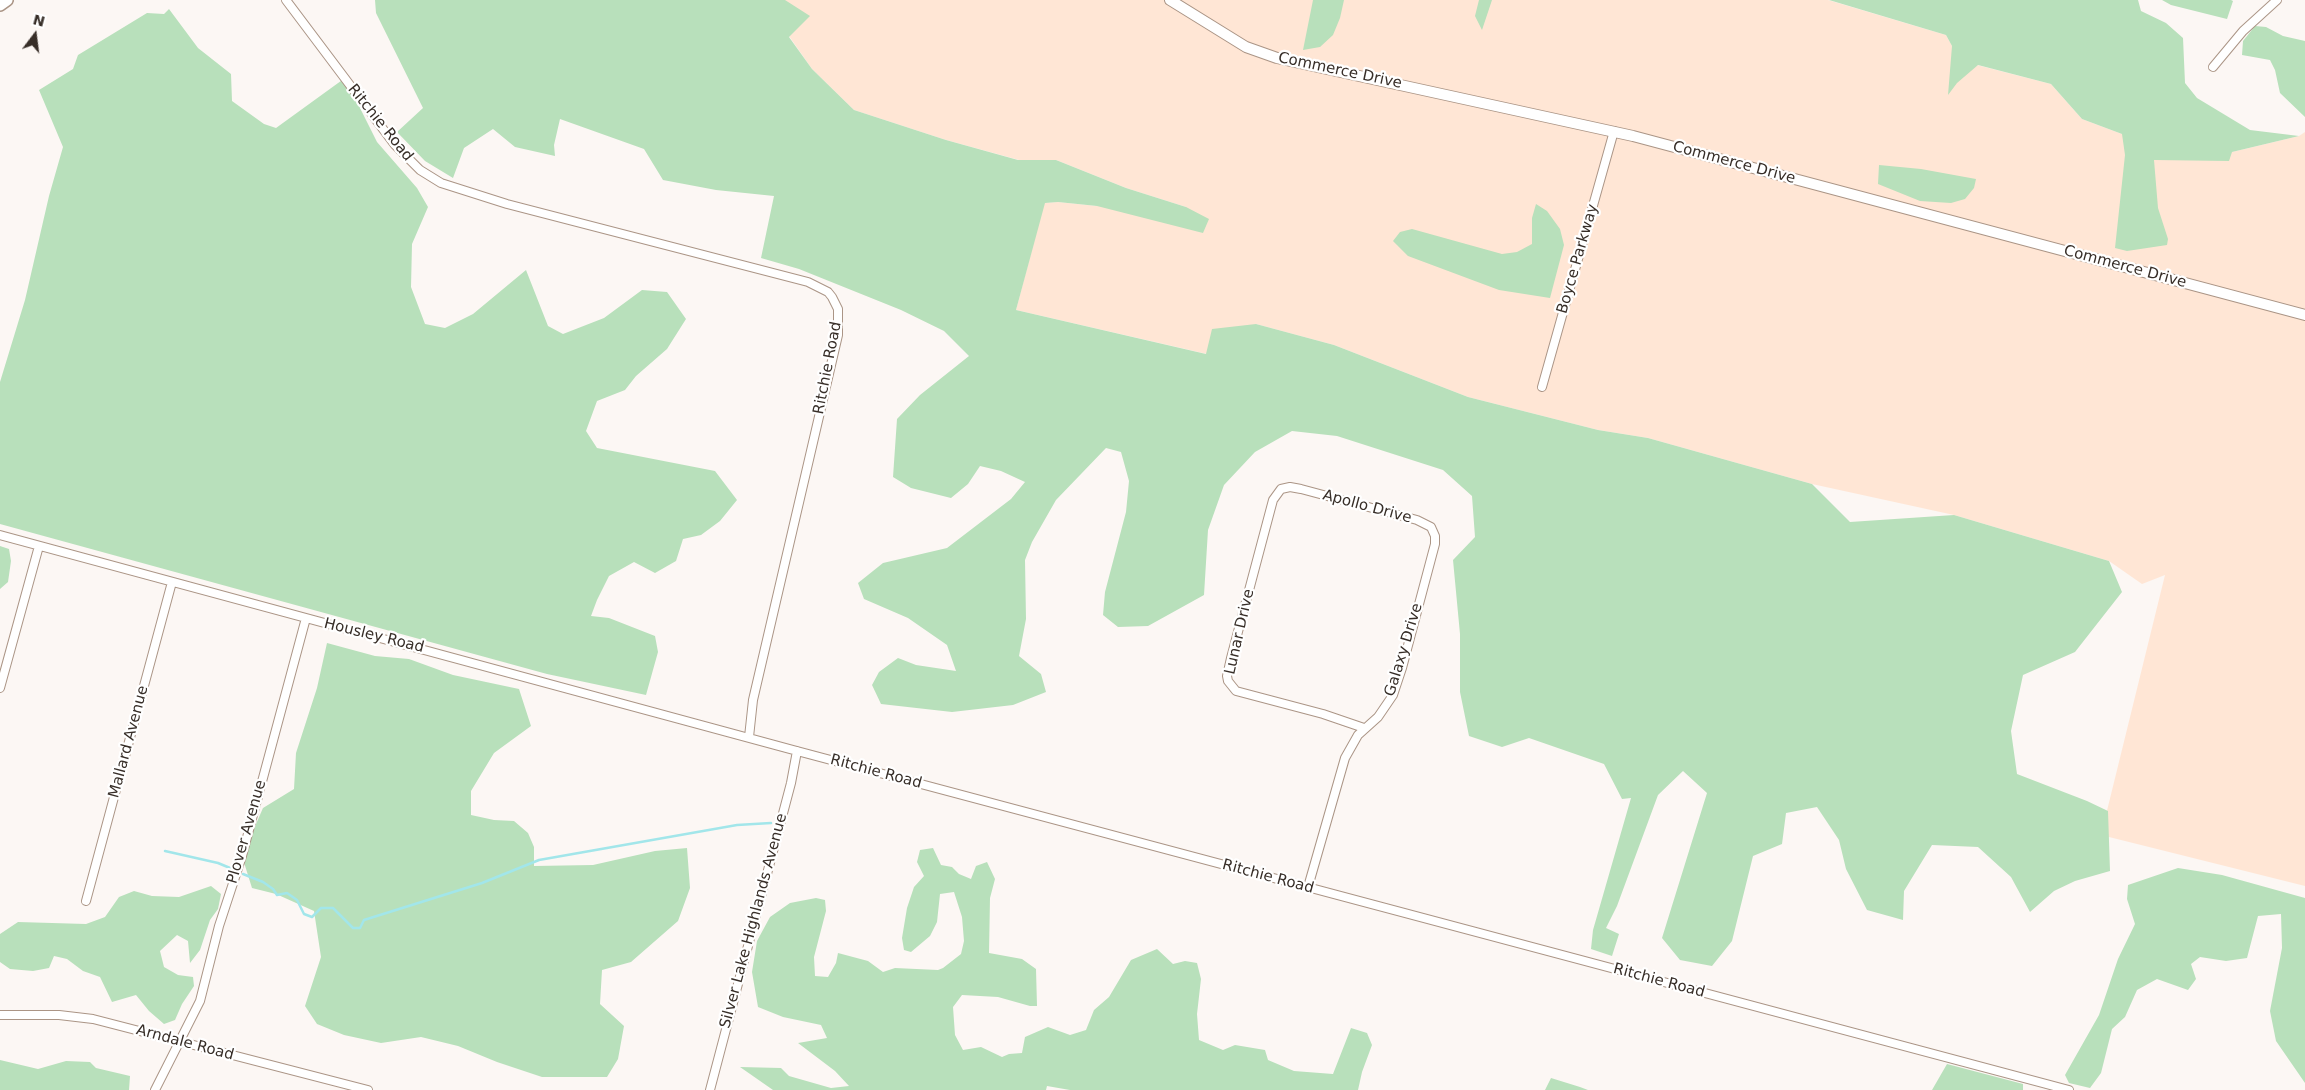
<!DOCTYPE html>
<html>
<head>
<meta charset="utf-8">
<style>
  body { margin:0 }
  #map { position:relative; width:2305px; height:1090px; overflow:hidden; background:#fcf7f4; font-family:"DejaVu Sans",sans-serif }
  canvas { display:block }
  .north { position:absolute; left:10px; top:10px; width:50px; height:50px; -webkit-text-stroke:4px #fff; paint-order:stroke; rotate:15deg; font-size:14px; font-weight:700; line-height:20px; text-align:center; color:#372e28 }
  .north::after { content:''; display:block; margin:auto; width:18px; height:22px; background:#372e28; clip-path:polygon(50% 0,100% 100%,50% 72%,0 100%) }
</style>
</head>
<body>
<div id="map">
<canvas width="2305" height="1090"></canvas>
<div class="north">N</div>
</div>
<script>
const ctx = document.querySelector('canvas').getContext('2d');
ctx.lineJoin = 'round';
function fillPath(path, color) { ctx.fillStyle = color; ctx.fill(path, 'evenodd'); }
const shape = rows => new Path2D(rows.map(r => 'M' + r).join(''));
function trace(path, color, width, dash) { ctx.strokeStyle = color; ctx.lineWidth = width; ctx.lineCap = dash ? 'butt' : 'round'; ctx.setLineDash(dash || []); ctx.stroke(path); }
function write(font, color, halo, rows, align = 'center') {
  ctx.font = font + ' "DejaVu Sans",sans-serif'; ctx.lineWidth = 4.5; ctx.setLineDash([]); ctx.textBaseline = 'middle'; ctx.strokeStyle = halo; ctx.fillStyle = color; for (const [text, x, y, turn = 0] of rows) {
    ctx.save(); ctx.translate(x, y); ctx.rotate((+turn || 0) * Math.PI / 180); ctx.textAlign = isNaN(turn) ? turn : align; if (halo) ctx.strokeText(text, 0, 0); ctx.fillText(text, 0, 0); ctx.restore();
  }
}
fillPath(shape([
  [785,0,1828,0,1946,35,1952,46,1977,65,2051,84,2082,119,2122,134,2232,152,2299,136,2305,132,2305,886,2101,835,2165,575,2142,584,2109,561,1954,515,1812,484,1648,438,1598,430,1468,397,1334,345,1256,324,1207,354,1016,310,1044,203,1058,202,1097,206,1186,207,1126,188,1056,160,1019,160,946,140,854,110,812,69,789,36]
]), '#ffe6d5');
fillPath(shape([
  [375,0,785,0,810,16,789,37,812,69,854,110,946,140,1018,160,1056,160,1126,188,1186,207,1209,219,1203,233,1097,206,1058,202,1045,203,1016,310,1206,354,1212,329,1256,324,1334,345,1468,397,1598,430,1648,438,1812,484,1850,522,1954,515,2109,561,2122,592,2075,652,2023,675,2011,731,2017,774,2087,801,2108,811,2110,871,2075,881,2054,891,2030,912,2011,877,1978,847,1932,845,1904,891,1903,920,1867,910,1846,869,1839,840,1817,807,1786,813,1782,844,1753,856,1732,941,1712,966,1680,960,1662,938,1707,793,1683,771,1658,795,1617,906,1606,928,1619,934,1612,956,1591,949,1593,930,1631,798,1622,799,1604,764,1529,738,1502,747,1469,736,1460,692,1460,634,1453,560,1475,537,1472,496,1443,470,1337,436,1292,431,1255,452,1224,485,1208,530,1204,595,1148,626,1118,627,1103,615,1105,592,1126,512,1129,481,1121,452,1106,448,1056,500,1032,542,1025,560,1026,619,1019,656,1041,674,1046,692,1013,705,952,712,881,704,872,685,879,672,898,658,916,665,956,671,947,645,908,618,864,599,858,583,883,563,947,548,1011,499,1025,482,1001,471,980,466,968,484,951,498,911,488,893,477,897,419,920,395,969,356,944,331,901,310,799,269,761,258,774,196,716,190,663,180,644,149,560,119,554,145,555,156,515,147,493,129,464,148,453,178,425,161,397,132,423,108,376,13],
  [1313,0,1344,0,1340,18,1333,35,1320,47,1303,50],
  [1479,0,1492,0,1482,30,1475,16],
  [1829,0,2138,0,2141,11,2166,23,2183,38,2185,83,2197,98,2250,130,2299,136,2232,152,2229,161,2154,160,2158,208,2168,239,2167,245,2127,251,2115,248,2125,155,2122,134,2082,119,2051,84,1978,65,1957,83,1948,95,1952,46,1946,35],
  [2162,0,2231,0,2233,1,2227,19,2171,5],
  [169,9,198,48,231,74,232,101,264,124,276,128,345,78,377,142,417,188,428,207,412,244,411,287,425,324,445,328,473,314,526,270,548,326,563,334,604,318,642,290,667,292,686,319,667,349,636,376,625,390,597,401,586,431,597,448,715,471,737,500,720,521,701,535,683,539,676,561,655,573,634,562,609,576,597,600,591,616,609,618,655,636,658,652,646,695,547,674,0,524,0,382,25,300,49,196,63,147,39,90,73,69,78,55,147,13,164,14],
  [2255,26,2266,27,2283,36,2305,41,2305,117,2280,93,2275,70,2270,60,2242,55,2243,41],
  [1879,165,1921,169,1976,179,1974,188,1965,199,1951,203,1920,201,1878,184],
  [1536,204,1547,211,1560,229,1564,245,1550,298,1499,290,1408,256,1393,241,1400,232,1412,229,1502,254,1517,252,1532,244,1532,218],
  [0,546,9,549,11,561,8,582,0,589],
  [327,643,375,656,409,659,453,675,519,689,531,726,494,753,471,791,471,815,494,820,514,821,528,833,534,847,534,866,593,865,655,851,687,848,690,888,678,921,631,962,602,970,600,1004,624,1026,618,1059,607,1077,542,1077,497,1062,458,1046,421,1037,381,1043,344,1035,317,1024,305,1006,321,957,314,911,276,894,252,888,242,856,263,808,294,789,296,753,317,688],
  [933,848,941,865,952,867,959,874,971,879,976,866,987,862,995,879,990,898,989,953,1022,959,1036,969,1037,1006,1030,1006,998,997,962,995,953,1007,955,1035,963,1050,981,1047,1002,1057,1009,1054,1022,1053,1025,1037,1048,1027,1070,1035,1086,1030,1094,1010,1109,997,1131,960,1157,949,1173,964,1185,961,1197,963,1201,979,1197,1014,1199,1040,1223,1050,1235,1045,1265,1050,1268,1060,1294,1071,1333,1074,1351,1028,1367,1033,1372,1045,1362,1072,1358,1090,1070,1090,1047,1086,1046,1090,773,1090,740,1067,781,1068,789,1076,831,1088,849,1086,835,1071,798,1043,827,1038,821,1025,783,1017,758,1007,752,972,757,941,770,917,790,903,816,898,825,900,826,911,814,957,815,976,828,977,836,963,838,953,868,961,883,972,895,968,938,970,943,968,961,954,964,941,962,917,954,892,940,894,937,922,930,936,911,952,904,950,902,938,907,908,914,887,924,876,917,862,920,850],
  [2178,868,2222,875,2305,898,2305,1083,2276,1041,2270,1011,2282,948,2281,914,2258,916,2247,958,2226,961,2200,957,2191,964,2196,979,2188,990,2157,979,2137,990,2125,1017,2112,1029,2101,1073,2090,1088,2069,1083,2065,1075,2099,1015,2118,959,2135,924,2127,899,2128,885],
  [211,886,221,894,218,909,210,920,200,950,190,963,188,941,177,935,160,951,164,967,178,975,193,977,194,986,182,1004,175,1020,164,1024,149,1011,136,995,112,1002,100,977,83,971,67,959,54,956,49,968,33,971,10,969,0,962,0,934,18,922,86,924,105,917,119,897,134,891,152,896,179,897],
  [0,1060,38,1069,66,1061,90,1062,96,1068,130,1076,129,1090,0,1090],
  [1947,1064,2023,1084,2023,1090,1932,1090],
  [1551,1078,1580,1087,1588,1090,1545,1090]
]), '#b8e0bb');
trace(shape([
  [165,851,218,863,230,868],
  [243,874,263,882,273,889,277,895,287,893,297,900,304,914,312,917,321,908,333,908,353,928,360,928,364,920,482,883,539,860,737,825,771,823]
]), '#a2e6ea', 2.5);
const minor = shape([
  [286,0,395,145,420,170,441,183,507,204,808,282,828,292,832,297,838,309,838,335,753,700,749,737],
  [2213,67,2243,31,2277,0],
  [1542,387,1614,131],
  [0,535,797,751,2069,1090],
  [0,688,39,546],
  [1308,887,1345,758,1358,735,1378,717,1393,695,1402,668,1435,544,1435,536,1431,527,1417,520,1301,489,1290,487,1281,489,1273,500,1231,658,1227,676,1228,681,1236,691,1323,714,1364,728],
  [86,901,172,582],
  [0,1015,59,1015,93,1019,368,1090],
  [155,1090,200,1001,219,926,242,856,306,618],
  [710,1090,791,783,797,751]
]);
const tertiary = shape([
  [1170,0,1246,47,1277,58,1633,136,2305,315]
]);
const secondary = shape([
  [0,5,7,0]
]);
trace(minor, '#ab9586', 10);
trace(tertiary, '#ab9586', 12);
trace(secondary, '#ab9586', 14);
trace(minor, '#fff', 8);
trace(tertiary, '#fff', 10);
trace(secondary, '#fff', 11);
write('15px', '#372e28', '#fff', [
  ["Commerce Drive",1340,71,12],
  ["Ritchie Road",380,123,51],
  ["Commerce Drive",1734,163,15],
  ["Boyce Parkway",1578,259,-74],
  ["Commerce Drive",2125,267,15],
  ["Ritchie Road",828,368,-79],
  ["Apollo Drive",1367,507,15],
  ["Lunar Drive",1240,632,-77],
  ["Housley Road",374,636,14],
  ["Galaxy Drive",1404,650,-73],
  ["Mallard Avenue",129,742,-75],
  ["Ritchie Road",876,772,15],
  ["Plover Avenue",247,832,-74],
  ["Ritchie Road",1268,877,15],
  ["Silver Lake Highlands Avenue",754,921,-75],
  ["Ritchie Road",1659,981,15],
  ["Arndale Road",185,1043,15]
]);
</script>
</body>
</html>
